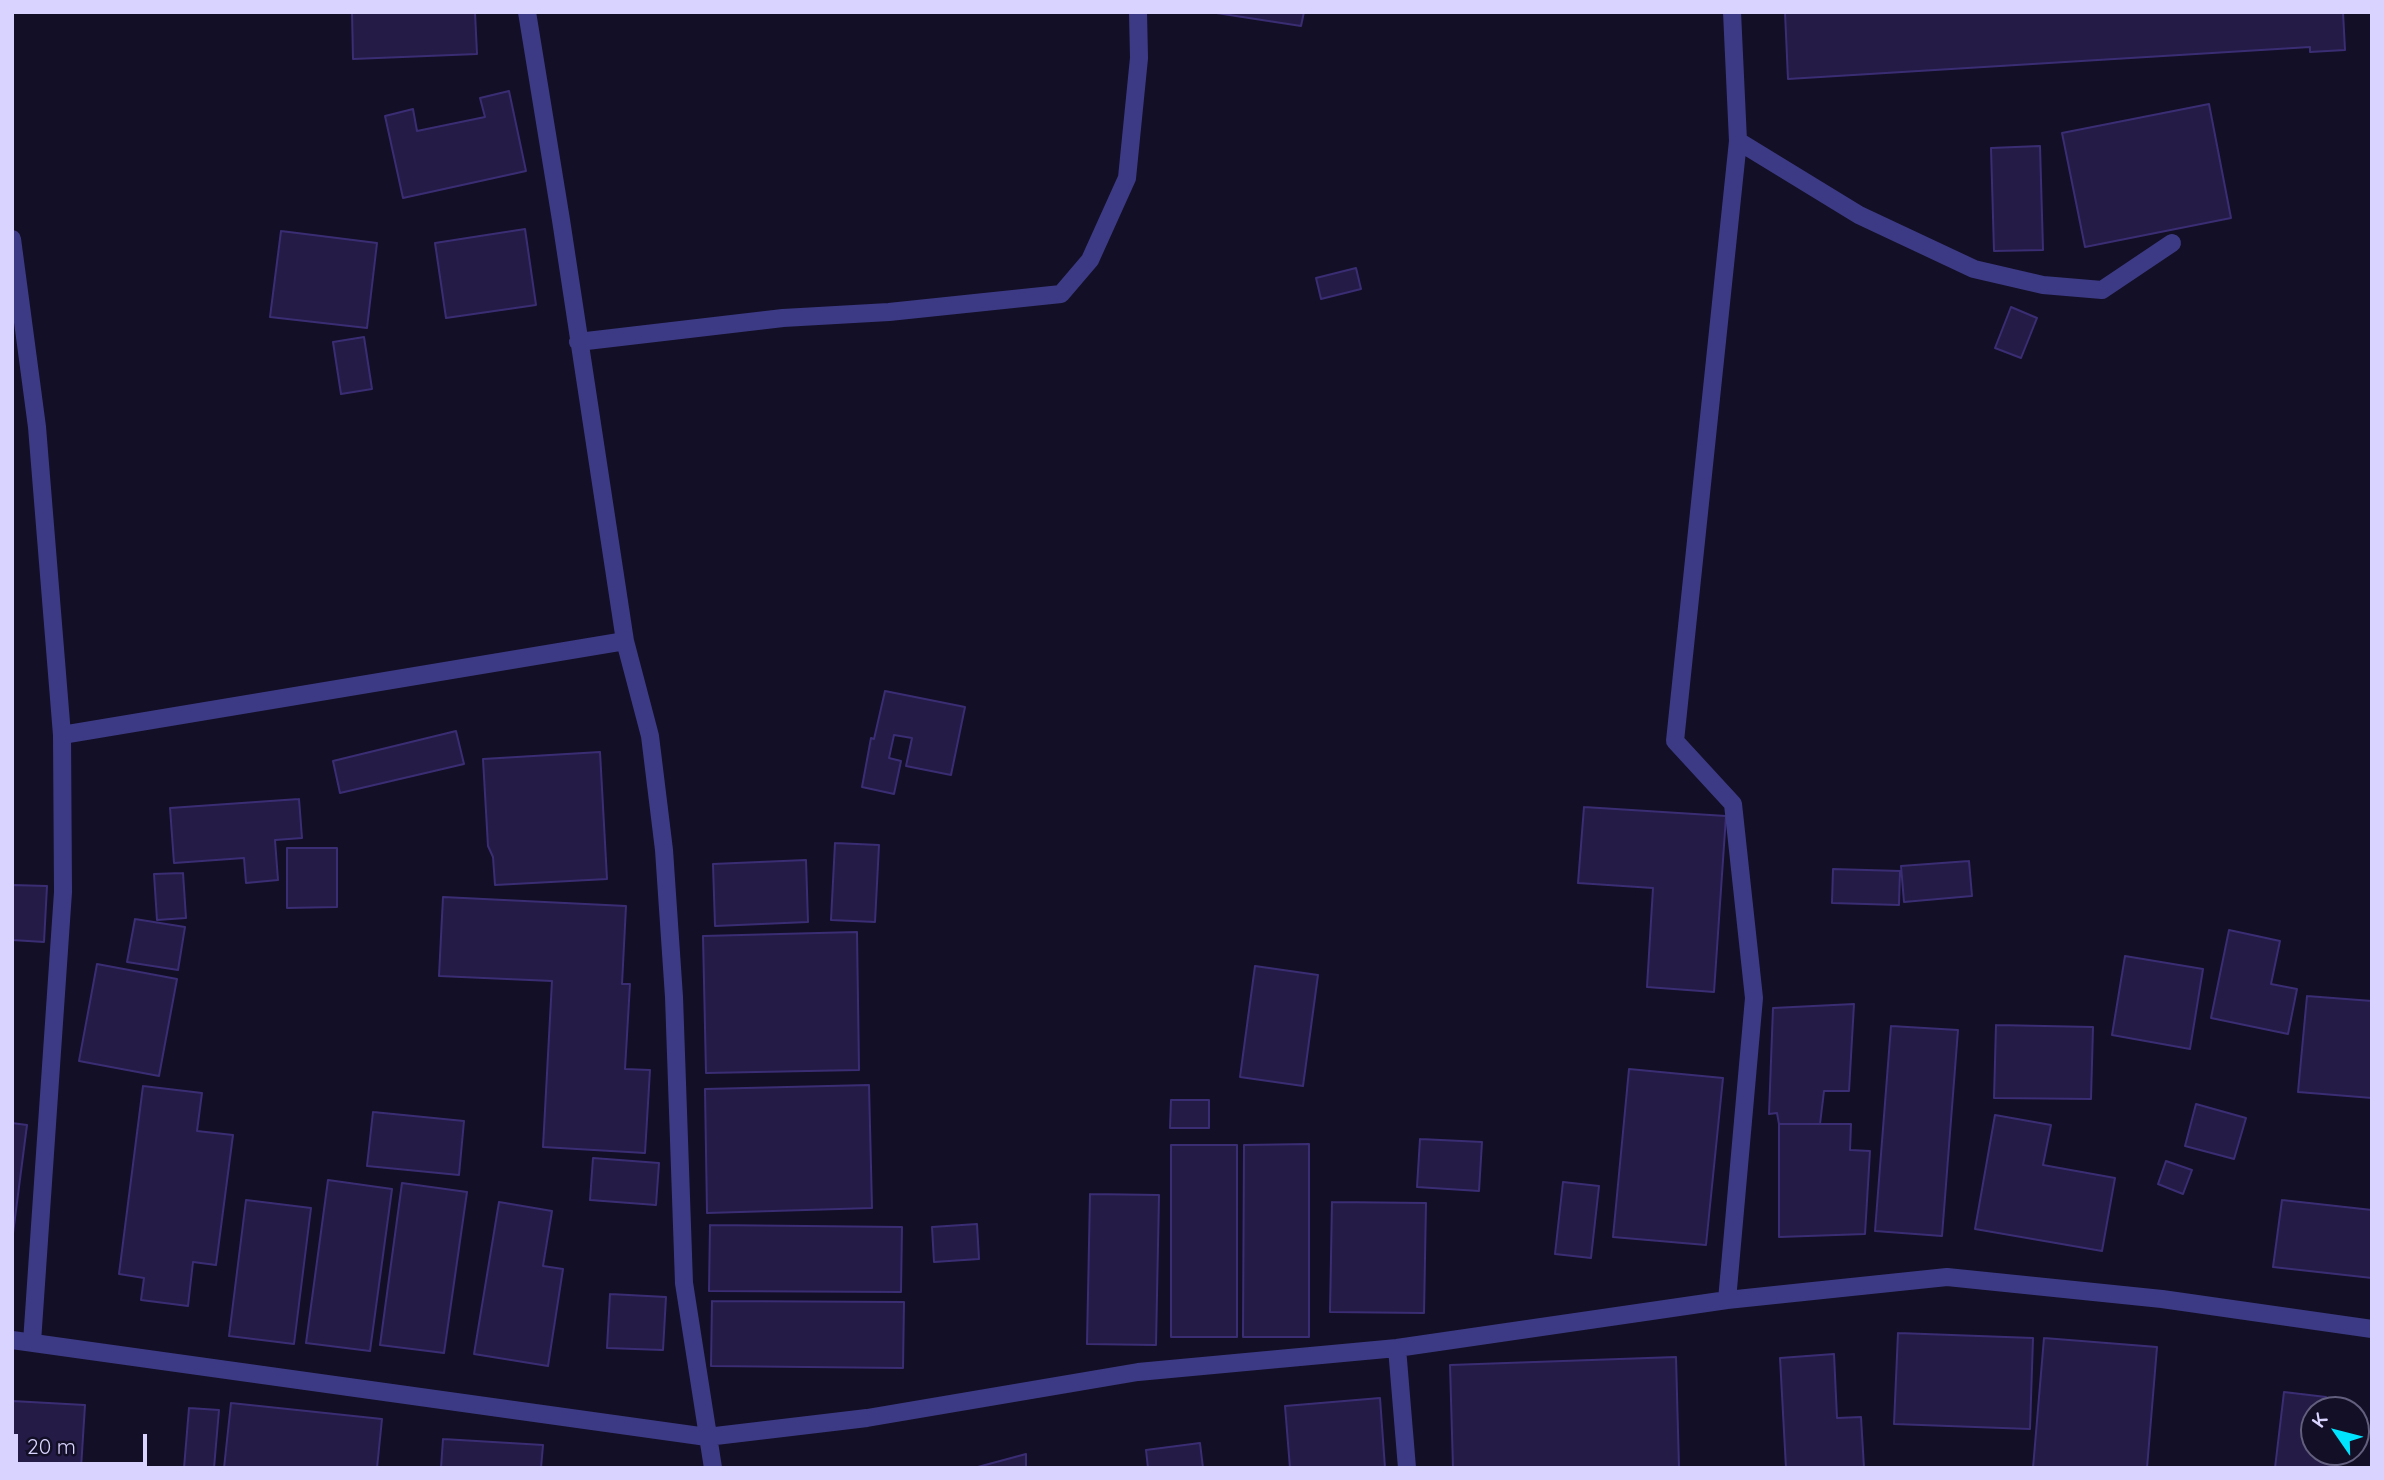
<!DOCTYPE html>
<html>
<head>
<meta charset="utf-8">
<style>
  body { margin:0 }
  #map { position:relative; width:2384px; height:1480px; overflow:hidden; background:#130f26; font-family:Quicksand,sans-serif }
  canvas { display:block }
  .frame { position:absolute; inset:0; border:14px solid #d9d4ff; pointer-events:none }
  .north { position:absolute; left:2300px; top:1396px; width:70px; height:70px; box-sizing:border-box; background:#130f26; border:2px solid #625e7d; border-radius:50%; rotate:305deg; font-size:19px; font-weight:700; line-height:28px; text-align:center; color:#d9d4ff }
  .north::after { content:''; display:block; margin:auto; width:24px; height:32px; background:#00e5ff; clip-path:polygon(50% 0,100% 100%,50% 72%,0 100%) }
  .scale { position:absolute; left:14px; top:1434px; width:133px; height:32px; box-sizing:border-box; border:4px solid #d9d4ff; border-top:0; padding-left:9px; font-size:21px; line-height:24px; white-space:nowrap; color:#d9d4ff; -webkit-text-stroke:5px #130f26; paint-order:stroke }
</style>
</head>
<body>
<div id="map">
<canvas width="2384" height="1480"></canvas>
<div class="frame"></div>
<div class="north">K</div>
<div class="scale">20 m</div>
</div>
<script>
const ctx = document.querySelector('canvas').getContext('2d');
ctx.lineJoin = 'round';
function fillPath(path, color) { ctx.fillStyle = color; ctx.fill(path, 'evenodd'); }
const shape = rows => new Path2D(rows.map(r => 'M' + r).join(''));
function trace(path, color, width, dash) { ctx.strokeStyle = color; ctx.lineWidth = width; ctx.lineCap = dash ? 'butt' : 'round'; ctx.setLineDash(dash || []); ctx.stroke(path); }
const building = shape([
  [352,12,475,12,477,54,353,59,352,12],
  [1210,12,1304,12,1301,26,1210,12],
  [1785,12,2343,12,2345,50,2310,52,2310,47,1788,79,1785,12],
  [509,91,526,171,403,198,385,116,413,109,417,131,485,117,480,98,509,91],
  [2209,104,2231,218,2085,247,2062,133,2209,104],
  [2040,146,2043,250,1994,251,1991,148,2040,146],
  [525,229,536,305,446,318,435,243,525,229],
  [281,231,377,243,367,328,270,317,281,231],
  [1356,268,1361,289,1321,299,1316,278,1356,268],
  [2011,307,2037,318,2021,358,1995,348,2011,307],
  [364,337,372,389,341,394,333,342,364,337],
  [885,691,965,707,951,775,906,766,912,738,894,735,889,758,901,761,894,794,862,787,871,738,874,739,885,691],
  [456,731,464,764,340,793,333,761,456,731],
  [600,752,607,879,495,885,493,857,488,846,483,759,600,752],
  [299,799,302,838,275,840,278,880,246,883,244,858,174,863,170,808,299,799],
  [1584,807,1726,816,1714,992,1647,987,1653,888,1578,883,1584,807],
  [835,843,879,845,875,922,831,920,835,843],
  [287,848,337,848,337,907,287,908,287,848],
  [806,860,808,922,715,926,713,864,806,860],
  [1969,861,1972,896,1904,902,1901,866,1969,861],
  [1833,869,1900,871,1899,905,1832,903,1833,869],
  [183,873,186,918,157,920,154,874,183,873],
  [12,885,47,886,44,942,12,940,12,885],
  [443,897,626,906,622,984,630,984,625,1069,650,1070,645,1153,543,1147,552,981,439,976,443,897],
  [135,919,185,927,178,970,127,962,135,919],
  [2229,930,2280,941,2271,984,2297,989,2288,1034,2211,1018,2229,930],
  [857,932,859,1070,706,1073,703,936,857,932],
  [2125,956,2203,969,2190,1049,2112,1035,2125,956],
  [97,964,177,979,159,1076,79,1061,97,964],
  [1255,966,1318,975,1303,1086,1240,1077,1255,966],
  [2307,996,2372,1001,2372,1098,2298,1092,2307,996],
  [1854,1004,1849,1091,1824,1091,1820,1124,1779,1124,1777,1113,1769,1114,1773,1008,1854,1004],
  [1996,1025,2093,1027,2091,1099,1994,1098,1996,1025],
  [1891,1026,1958,1030,1942,1236,1875,1231,1891,1026],
  [1629,1069,1723,1078,1706,1245,1613,1237,1629,1069],
  [869,1085,872,1208,707,1213,705,1089,869,1085],
  [143,1086,202,1093,197,1131,233,1135,216,1265,193,1262,188,1306,141,1300,144,1278,119,1274,143,1086],
  [1171,1100,1209,1100,1209,1128,1170,1128,1171,1100],
  [2196,1104,2246,1118,2234,1159,2185,1146,2196,1104],
  [373,1112,464,1121,459,1175,367,1166,373,1112],
  [1995,1115,2051,1125,2043,1165,2115,1178,2102,1251,1975,1229,1995,1115],
  [12,1123,27,1125,12,1241,12,1123],
  [1779,1124,1851,1124,1850,1150,1870,1151,1865,1234,1779,1237,1779,1124],
  [1420,1139,1482,1142,1479,1191,1417,1187,1420,1139],
  [1309,1144,1309,1337,1243,1337,1244,1145,1309,1144],
  [1171,1145,1237,1145,1237,1337,1171,1337,1171,1145],
  [593,1158,659,1163,656,1205,590,1200,593,1158],
  [2166,1161,2192,1170,2183,1194,2158,1184,2166,1161],
  [328,1180,392,1189,370,1351,306,1343,328,1180],
  [1563,1182,1599,1186,1591,1258,1555,1254,1563,1182],
  [402,1183,467,1192,444,1353,380,1345,402,1183],
  [1090,1194,1159,1195,1156,1345,1087,1344,1090,1194],
  [246,1200,311,1208,294,1344,229,1336,246,1200],
  [2282,1200,2372,1210,2372,1278,2273,1267,2282,1200],
  [499,1202,552,1211,543,1266,563,1269,548,1366,474,1354,499,1202],
  [1332,1202,1426,1203,1424,1313,1330,1312,1332,1202],
  [977,1224,979,1259,934,1262,932,1227,977,1224],
  [710,1225,902,1227,901,1292,709,1291,710,1225],
  [610,1294,666,1297,663,1350,607,1348,610,1294],
  [712,1301,904,1302,903,1368,711,1366,712,1301],
  [1898,1333,2033,1338,2030,1429,1894,1424,1898,1333],
  [2044,1338,2157,1347,2147,1468,2033,1468,2044,1338],
  [1834,1354,1837,1418,1861,1417,1864,1468,1786,1468,1780,1358,1834,1354],
  [1676,1357,1679,1468,1453,1468,1450,1365,1676,1357],
  [2284,1392,2326,1397,2325,1410,2314,1410,2314,1452,2333,1455,2332,1468,2275,1468,2284,1392],
  [1380,1398,1385,1468,1290,1468,1285,1406,1380,1398],
  [12,1401,85,1405,81,1468,12,1468,12,1401],
  [231,1403,382,1419,377,1468,224,1468,231,1403],
  [189,1408,219,1410,214,1468,184,1468,189,1408],
  [443,1439,543,1445,541,1468,441,1468,443,1439],
  [1200,1443,1203,1468,1148,1468,1146,1450,1200,1443],
  [1026,1454,1026,1468,974,1468,1026,1454]
]);
fillPath(building, '#241b47');
trace(building, '#3b2d73', 2);
trace(shape([
  [527,12,561,220,625,641,650,736,664,850,674,997,684,1283,713,1468],
  [1738,141,1859,215,1974,269,2043,285,2102,290,2172,243],
  [12,239,37,427,62,735,63,892,32,1342],
  [578,342,783,318,889,312,1061,294,1090,260,1127,178,1139,58,1138,12],
  [62,735,625,641],
  [1727,1300,1754,998,1733,804,1675,741,1738,141,1732,12],
  [12,1340,707,1437,867,1418,1138,1372,1397,1348,1727,1300,1947,1277,2162,1299,2372,1329],
  [1397,1348,1407,1468]
]), '#3d3a85', 18);
</script>
</body>
</html>
